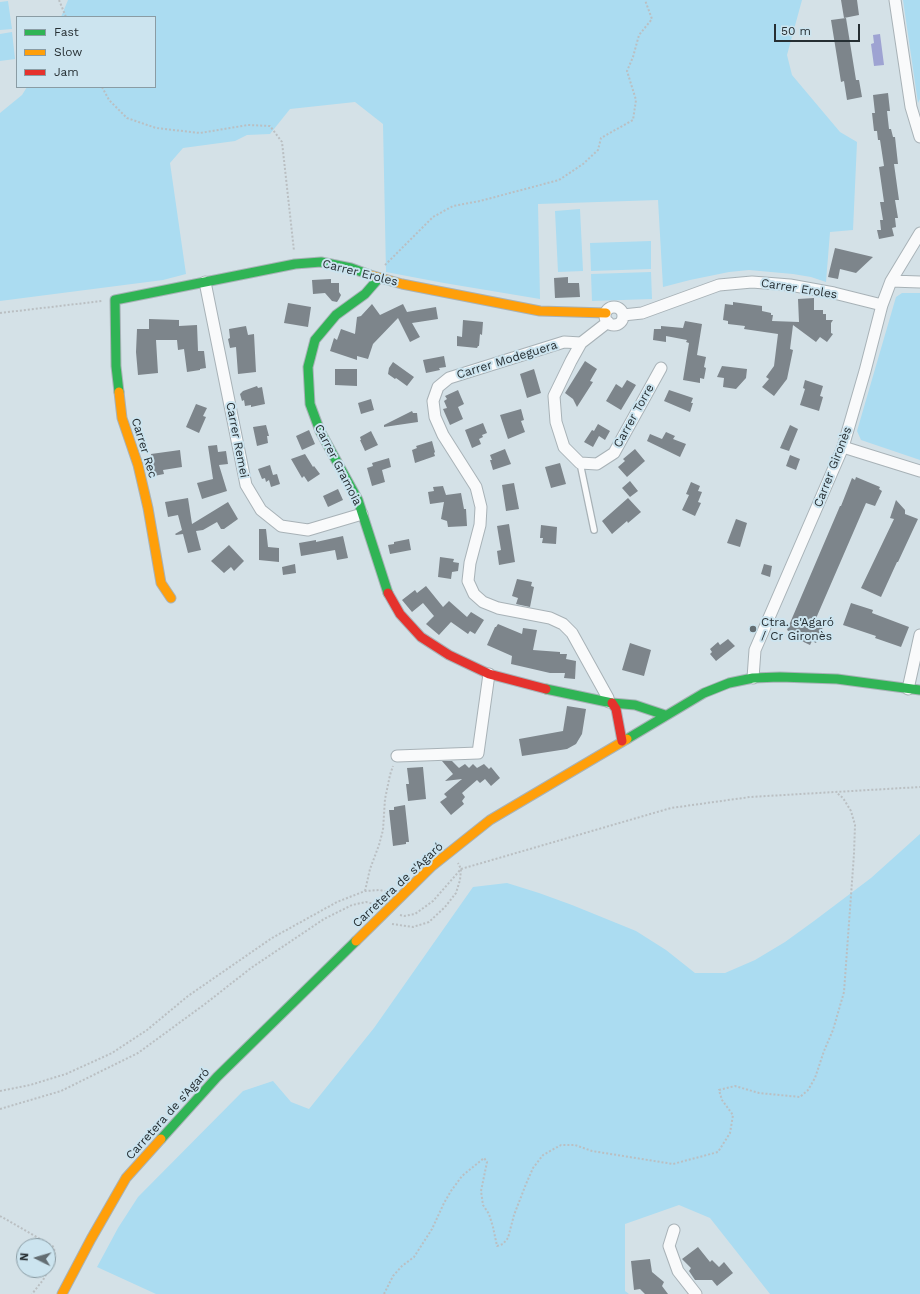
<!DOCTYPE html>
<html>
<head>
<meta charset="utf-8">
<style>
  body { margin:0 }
  #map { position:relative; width:920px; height:1294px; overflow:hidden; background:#d4e1e7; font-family:"Work Sans",sans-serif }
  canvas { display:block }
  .legend { position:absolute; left:16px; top:16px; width:140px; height:72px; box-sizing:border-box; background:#cce4ef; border:1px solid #8a9ca4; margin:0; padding:5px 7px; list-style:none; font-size:12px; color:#262f33 }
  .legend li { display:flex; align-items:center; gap:8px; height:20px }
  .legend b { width:20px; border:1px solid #8a9ca4 }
  .north { position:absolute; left:16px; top:1238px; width:40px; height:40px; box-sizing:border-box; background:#cce4ef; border:1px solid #8a9ca4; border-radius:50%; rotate:275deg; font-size:11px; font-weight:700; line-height:16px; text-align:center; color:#262f33 }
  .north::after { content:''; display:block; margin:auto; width:14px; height:18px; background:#636d72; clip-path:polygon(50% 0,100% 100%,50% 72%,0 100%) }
  .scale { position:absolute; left:774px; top:24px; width:86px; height:18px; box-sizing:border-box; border:2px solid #262f33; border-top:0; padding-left:5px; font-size:12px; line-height:14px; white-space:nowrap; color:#262f33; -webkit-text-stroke:3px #cce4ef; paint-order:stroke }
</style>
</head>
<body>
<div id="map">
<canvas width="920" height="1294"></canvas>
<ul class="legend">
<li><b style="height:5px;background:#30b455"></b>Fast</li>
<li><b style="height:5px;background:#ff9f0a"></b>Slow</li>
<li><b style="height:5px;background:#e5322d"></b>Jam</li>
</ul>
<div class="north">N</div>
<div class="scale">50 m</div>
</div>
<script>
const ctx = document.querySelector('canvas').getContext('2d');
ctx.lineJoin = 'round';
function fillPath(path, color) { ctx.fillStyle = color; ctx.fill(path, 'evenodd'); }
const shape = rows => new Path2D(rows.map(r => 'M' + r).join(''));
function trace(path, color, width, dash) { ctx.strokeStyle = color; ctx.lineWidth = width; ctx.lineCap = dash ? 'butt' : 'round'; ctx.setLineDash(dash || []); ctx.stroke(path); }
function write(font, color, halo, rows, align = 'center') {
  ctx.font = font + ' "Work Sans",sans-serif'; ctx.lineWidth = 4; ctx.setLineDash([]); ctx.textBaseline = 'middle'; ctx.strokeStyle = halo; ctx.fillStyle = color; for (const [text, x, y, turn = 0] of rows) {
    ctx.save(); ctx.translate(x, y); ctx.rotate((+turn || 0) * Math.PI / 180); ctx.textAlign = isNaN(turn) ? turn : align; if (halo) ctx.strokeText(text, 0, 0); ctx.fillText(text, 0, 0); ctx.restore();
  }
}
fillPath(shape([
  [68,0,802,0,787,55,792,75,840,132,857,142,853,230,830,232,826,282,811,277,793,274,749,270,729,272,690,280,663,287,658,200,538,204,540,299,444,283,386,272,383,124,355,102,290,109,270,134,247,135,235,141,183,148,170,163,186,274,163,280,0,301,0,113,22,95,27,87,155,87,155,17,61,17],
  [903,0,920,0,920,99,918,103],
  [8,1,12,29,0,30,0,2],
  [12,32,15,59,0,61,0,34],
  [580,209,583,271,558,272,555,211],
  [651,241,651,269,591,271,590,243],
  [651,272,652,299,592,301,591,274],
  [902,293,920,293,920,460,861,440,857,431,896,297],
  [920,834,920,1294,770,1294,710,1218,679,1205,625,1224,625,1291,629,1294,156,1294,97,1267,118,1228,138,1197,243,1091,273,1081,291,1102,309,1109,374,1028,473,887,507,883,539,893,572,905,636,931,666,950,695,973,725,973,755,960,785,942,814,921,871,878]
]), '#abdcf1');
fillPath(shape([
  [880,34,884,65,874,66,871,44,874,43,873,35]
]), '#9ea3d2');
fillPath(shape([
  [841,0,857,0,859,15,844,18],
  [846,18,856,80,859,80,862,97,847,100,844,81,841,82,831,20],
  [888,93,890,111,887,111,889,129,891,129,893,137,895,137,898,164,894,164,899,200,895,200,898,218,895,218,896,227,892,228,894,236,879,239,877,230,881,230,880,220,883,220,880,202,884,202,879,167,884,166,880,140,878,140,877,131,874,131,872,113,875,113,873,95],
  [835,248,873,257,856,273,840,269,838,279,828,277],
  [568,277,568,283,579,283,580,297,555,298,554,278],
  [331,279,331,283,339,283,339,292,341,295,339,299,337,302,332,301,325,293,313,294,312,280],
  [814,298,814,310,823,310,823,314,826,314,826,320,833,320,831,323,831,333,833,334,827,342,820,337,816,342,793,325,790,349,793,350,787,379,774,396,762,387,769,379,766,377,774,366,778,334,744,329,745,326,728,324,728,321,723,320,725,304,733,305,733,302,762,306,762,311,771,313,771,315,773,315,772,321,799,322,798,299],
  [288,303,311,307,308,327,284,323],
  [372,304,380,315,403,304,407,312,436,307,438,319,412,323,420,337,410,342,398,318,373,344,368,359,357,356,357,360,330,351,334,338,337,340,341,329,355,334,357,317,361,316],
  [149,319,179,320,179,326,197,325,198,351,204,351,206,368,200,369,200,370,187,372,184,349,178,350,177,340,156,340,158,373,138,375,136,352,137,329,149,329],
  [463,320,483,322,482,335,480,334,479,346,478,346,477,348,457,346,457,336,462,337],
  [685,321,702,324,697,355,706,357,704,367,706,368,704,379,700,378,700,383,683,380,689,343,686,342,687,340,666,336,666,342,653,340,654,329,661,329,661,326,683,328],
  [246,326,248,335,254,334,256,372,238,374,236,347,230,348,228,339,230,338,229,329],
  [444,356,446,367,439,368,440,370,426,373,423,360],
  [585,361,597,369,590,381,593,382,577,407,573,399,565,393],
  [393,362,414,377,407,386,396,378,395,379,388,374,389,368],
  [722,366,747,369,746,378,736,389,723,387,724,378,717,377],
  [335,369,357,369,357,386,335,385],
  [534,369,541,393,527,398,520,374],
  [627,380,636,385,621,410,606,401,616,384,622,388],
  [805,380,823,386,820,396,823,397,819,411,800,405,805,389,803,388],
  [257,386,258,388,262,387,265,404,251,407,251,405,245,406,244,400,242,401,240,394,243,391],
  [458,390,464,404,458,407,463,419,450,425,443,409,447,408,444,401,447,399,445,396],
  [669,390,693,398,691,403,693,403,690,412,664,401],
  [371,399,374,410,361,414,358,403],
  [196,404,207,408,203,416,206,417,199,433,186,427],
  [521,409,524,420,521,421,525,432,508,439,500,415],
  [412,411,413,413,417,413,418,422,384,427,384,425],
  [483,423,487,433,482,435,483,437,479,439,481,444,472,448,465,430],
  [598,424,610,431,605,440,599,436,593,447,584,442,592,430,594,431],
  [266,425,269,436,267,436,268,443,257,446,253,427],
  [790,425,798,429,789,451,780,448],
  [309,430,315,444,302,450,296,436],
  [371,431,378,445,365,451,360,440,361,440,360,437],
  [666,432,675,436,673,439,686,444,680,457,647,441,650,434,662,439],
  [432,441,435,452,434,453,435,456,415,463,412,450,417,448,416,446],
  [217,445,218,452,226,451,228,464,219,465,227,491,202,499,197,483,213,479,208,446],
  [505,449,511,464,493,470,490,460,492,460,490,455],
  [635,449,645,461,627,477,618,467,625,461,623,459],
  [180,450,182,467,163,470,164,474,154,476,151,454],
  [305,454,313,467,314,466,320,474,308,482,304,476,302,478,291,459],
  [790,455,800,459,796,470,786,466],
  [389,458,391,467,382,470,385,482,372,486,367,468,373,466,372,463],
  [560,463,566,484,551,488,545,467],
  [270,465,273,475,277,474,280,484,271,487,269,480,266,482,265,478,262,479,258,469],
  [856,477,880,487,879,489,882,491,875,506,866,503,814,623,823,627,816,643,812,641,810,645,789,635,790,632,787,630,840,506,841,506,852,478,855,480],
  [630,481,638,491,630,497,622,488],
  [691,482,700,486,698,491,702,492,698,502,701,503,695,516,682,510,689,495,686,494],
  [514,483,519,509,506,511,502,485],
  [443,486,446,495,461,493,464,509,466,509,467,526,448,527,447,521,441,519,444,502,430,504,428,492,434,491,433,487],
  [338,489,343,500,328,507,323,496],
  [188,498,192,524,228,502,238,519,224,529,221,529,217,522,203,530,196,531,201,550,188,553,183,534,176,535,175,534,182,530,178,515,168,517,165,502],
  [628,498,641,512,628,523,627,521,612,534,602,521],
  [896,500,905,510,905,514,918,519,898,562,897,562,881,597,861,588,894,519,890,518],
  [736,519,747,523,740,547,727,543],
  [509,524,515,562,499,565,497,551,501,550,497,526],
  [541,525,557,527,556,544,542,543,543,538,540,538],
  [259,529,266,529,268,547,279,548,279,562,259,560],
  [343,536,348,558,337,560,335,550,301,556,299,543,316,540,316,542],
  [409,539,411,550,390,554,388,545,394,544,394,542],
  [229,545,244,561,234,571,231,567,224,573,211,561],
  [440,557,454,559,453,562,459,563,458,571,452,572,451,579,438,577],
  [295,564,296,573,283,575,282,567],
  [764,564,772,566,770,577,761,574],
  [517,579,532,582,531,586,534,587,530,607,516,604,518,598,512,596],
  [426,586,443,607,449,601,467,617,471,612,484,620,475,634,470,631,468,634,451,622,439,635,426,624,434,616,423,603,412,612,402,600,415,590,417,593],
  [851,603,873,610,872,613,909,627,901,647,875,638,876,636,843,625],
  [498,624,522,634,523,628,537,630,533,650,560,652,560,654,567,654,566,659,576,661,575,679,564,678,565,673,550,673,511,664,512,656,487,645,495,627,496,627],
  [728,639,735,646,716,661,710,654,712,652,710,649,718,642,720,645],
  [630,643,651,650,644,676,622,670],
  [567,706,586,709,582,734,576,744,567,749,522,756,519,739,563,731],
  [442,761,452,761,459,768,465,764,469,768,473,764,477,768,484,764,489,769,491,767,500,778,491,786,485,779,480,783,477,780,462,793,465,797,462,801,464,804,451,815,440,802,447,797,444,794,462,779,445,781,453,774],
  [423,767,426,799,408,801,406,784,409,784,407,768],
  [405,805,409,842,406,842,406,844,393,846,389,810,394,810,394,807],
  [698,1247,710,1262,712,1260,719,1267,724,1262,733,1273,717,1286,712,1280,695,1280,689,1271,691,1268,682,1259],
  [650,1259,652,1272,664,1282,662,1286,668,1294,645,1294,640,1289,634,1290,631,1261]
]), '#7d858b');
const lane = shape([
  [580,463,594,530]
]);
const street = shape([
  [895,0,911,107,920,137],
  [891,281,920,282],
  [205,282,246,485,261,510,281,526,308,530,362,514],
  '605 316a9 9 0 1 1 18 0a9 9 0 1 1-18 0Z',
  [623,315,642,313,719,285,752,282,790,285,834,293,882,305],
  [608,322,581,343,571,361,554,396,556,422,564,447,580,463,597,464,614,453,661,368],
  [581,343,564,342,449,378,438,387,433,401,435,417,443,435,476,487,481,507,480,525,470,563,468,581,474,594,483,602,498,608,550,618,563,624,572,633,608,698,609,702],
  [843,447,920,471],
  [753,678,755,650,843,447,865,371,882,305,891,281,920,233],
  [908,689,920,635],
  [397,756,478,753,489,674],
  [674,1230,669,1246,678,1271,696,1294]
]);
const fast = shape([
  [379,278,365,294,336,315,315,340,308,367,310,404,320,431,358,500,388,593],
  [119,392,116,366,115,300,295,264,321,262,351,268,370,275],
  [546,689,612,703,635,705,665,715],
  [627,739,704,693,729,683,753,678,780,677,837,679,920,690],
  [161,1139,217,1077,356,941]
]);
const slow = shape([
  [370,275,402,284,540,311,606,313],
  [119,392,122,418,138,465,148,508,161,583,171,598],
  [356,941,431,867,490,820,627,739],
  [62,1294,91,1239,126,1178,161,1139]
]);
const jam = shape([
  [388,593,400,614,421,637,449,655,489,674,546,689],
  [612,703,616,709,622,741]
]);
trace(lane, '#a8b2b7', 8);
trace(street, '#a8b2b7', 13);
trace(fast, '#a8b2b7', 11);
trace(slow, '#a8b2b7', 11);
trace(jam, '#a8b2b7', 11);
trace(shape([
  [59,0,66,17],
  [102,87,109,100,127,118,156,128,200,133,248,125,270,126,282,142,294,251],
  [385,265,433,217,453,206,480,201,559,180,583,164,598,150,601,138,633,120,636,100,627,71,633,57,639,35,652,19,645,0],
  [0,313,102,301],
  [365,891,370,869,379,845,383,830,385,799,390,775,393,766],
  [400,915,404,916,415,914,433,901,461,869,671,808,750,797,920,787],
  [392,924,413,927,429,922,445,907,456,893,460,880,461,869,458,863],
  [0,1091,30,1085,66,1074,112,1053,147,1030,188,996,272,938,337,902,365,891,380,890,387,892],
  [0,1109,61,1091,138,1053,205,1004,251,968,324,919,352,905,366,902,374,904],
  [0,1216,54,1247,55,1258,43,1280,32,1294],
  [384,1294,393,1276,402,1266,414,1257,432,1229,444,1203,451,1191,462,1176,484,1158,487,1162,481,1191,483,1205,489,1214,493,1227,497,1246,503,1244,508,1238,514,1215,526,1184,533,1168,543,1155,561,1145,575,1145,592,1151,673,1164,718,1152,730,1133,733,1115,722,1100,719,1090,735,1086,759,1093,800,1097,808,1090,815,1078,824,1051,833,1030,844,992,854,854,855,825,851,811,843,798,836,792]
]), '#babfc2', 2, [2, 2]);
trace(lane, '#f9fafb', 5.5);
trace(street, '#f9fafb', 11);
trace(fast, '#30b455', 9);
trace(slow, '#ff9f0a', 9);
trace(jam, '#e5322d', 9);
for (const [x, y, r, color] of [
  [753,629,4,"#636d72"]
]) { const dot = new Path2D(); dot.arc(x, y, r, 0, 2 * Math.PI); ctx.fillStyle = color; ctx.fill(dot); trace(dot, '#cce4ef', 1.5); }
write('12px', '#262f33', '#cce4ef', [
  ["Carrer Eroles",360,273,14],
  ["Carrer Eroles",799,289,9],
  ["Carrer Modeguera",507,360,-17],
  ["Carrer Torre",634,416,-61],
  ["Carrer Remei",237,440,79],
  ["Carrer Rec",144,448,73],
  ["Carrer Gramoia",338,465,63],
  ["Carrer Gironès",833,467,-69],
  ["Carretera de s'Agaró",398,885,-43],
  ["Carretera de s'Agaró",168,1114,-48]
]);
write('12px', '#262f33', '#cce4ef', [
  ["Ctra. s'Agaró",761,622],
  ["/ Cr Gironès",761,636]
], 'left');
</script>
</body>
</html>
